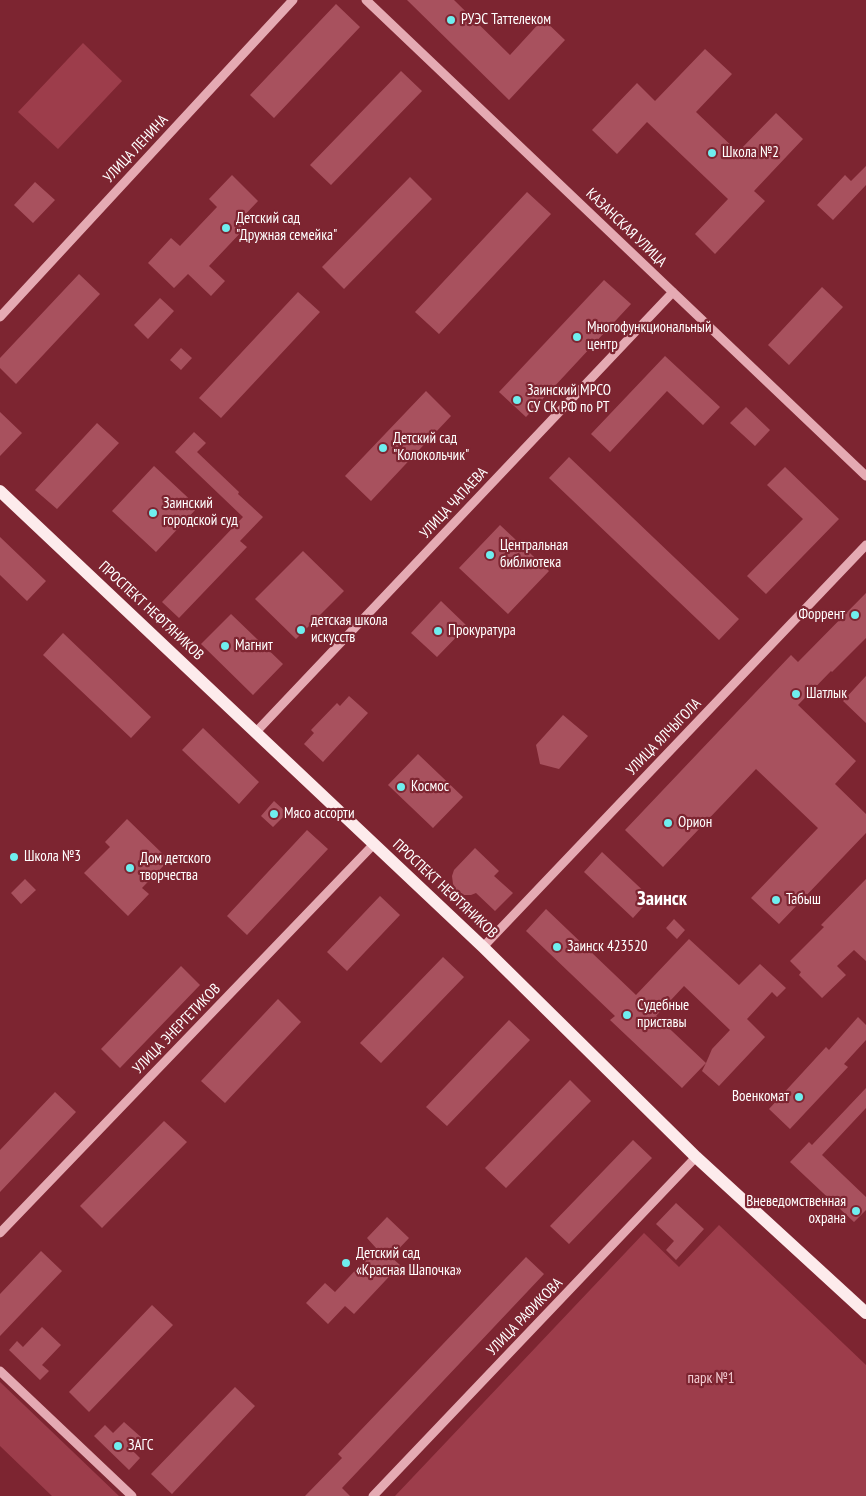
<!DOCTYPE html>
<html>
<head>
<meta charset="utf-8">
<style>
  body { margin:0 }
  canvas { display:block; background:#7d2531 }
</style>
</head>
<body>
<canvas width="866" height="1496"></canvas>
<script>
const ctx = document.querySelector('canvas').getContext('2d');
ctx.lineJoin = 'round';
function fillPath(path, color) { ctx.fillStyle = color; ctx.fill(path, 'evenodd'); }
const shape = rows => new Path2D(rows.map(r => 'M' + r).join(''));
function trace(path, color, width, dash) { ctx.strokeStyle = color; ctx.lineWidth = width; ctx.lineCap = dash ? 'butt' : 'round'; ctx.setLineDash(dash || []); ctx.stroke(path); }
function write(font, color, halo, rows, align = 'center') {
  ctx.font = font + ' "PT Sans Narrow",sans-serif'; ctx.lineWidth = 4.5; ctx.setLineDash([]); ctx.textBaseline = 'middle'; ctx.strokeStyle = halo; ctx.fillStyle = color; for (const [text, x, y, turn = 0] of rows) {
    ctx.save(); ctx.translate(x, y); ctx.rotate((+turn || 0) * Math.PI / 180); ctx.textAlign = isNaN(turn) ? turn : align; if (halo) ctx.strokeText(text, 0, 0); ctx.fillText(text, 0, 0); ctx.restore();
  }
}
fillPath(shape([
  [83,43,122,81,58,149,18,112],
  [719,1225,866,1365,866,1496,395,1496,644,1233,679,1267],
  [0,1382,119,1496,52,1496,0,1446]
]), '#9d3d4b');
fillPath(shape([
  [407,0,454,0,510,55,543,19,565,40,509,100],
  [336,4,360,27,274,118,250,95],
  [705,49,732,74,696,112,738,152,776,113,803,139,754,191,765,201,715,254,695,234,728,199,647,122,617,154,592,130,637,83,655,101],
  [401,71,422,91,331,185,310,165],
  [866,166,866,185,833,220,817,205,845,175,851,181],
  [232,175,258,201,239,221,246,227,209,266,225,281,211,296,188,274,174,288,148,263,171,238,180,246,217,207,209,199],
  [410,177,432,199,344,289,322,267],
  [35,182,55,200,33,223,14,205],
  [527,192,551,214,439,334,415,312],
  [79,274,100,294,16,384,0,368,0,358],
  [604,280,631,304,526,417,499,392],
  [822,287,843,307,789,365,768,345],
  [298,292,320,312,221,418,199,398],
  [160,298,174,311,148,339,134,325],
  [181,348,192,358,181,370,170,360],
  [665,356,720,407,703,425,667,391,610,452,591,434],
  [426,391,451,416,371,501,345,476],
  [746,407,770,430,755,446,730,423],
  [0,412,22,433,0,456],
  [97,423,119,443,57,509,35,490],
  [194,432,206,443,197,452,239,492,238,494,263,517,240,541,247,547,179,618,162,602,243,517,175,452],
  [569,457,739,619,719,640,549,478],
  [154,466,198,507,156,552,112,511],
  [785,467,839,519,766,594,747,576,803,519,767,485],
  [500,525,549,571,508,614,459,568],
  [0,537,46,581,27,601,0,575],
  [303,551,344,591,296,639,255,599],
  [866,593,866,638,832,672,831,671,798,705,856,761,835,784,866,814,866,833,779,924,751,898,818,828,756,769,663,867,625,830,791,655,798,662],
  [441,601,467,626,437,657,411,633],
  [231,614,283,664,253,695,201,644],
  [63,633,151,717,131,738,43,655],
  [866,676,866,723,843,701],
  [349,696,368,713,323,762,304,744,314,733,311,730,337,703,340,706],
  [563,715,588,736,559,769,540,764,536,745],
  [203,728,259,782,239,804,182,750],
  [418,754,463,797,433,828,388,785],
  [274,801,287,813,273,827,261,816],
  [127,819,169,860,142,888,149,894,128,916,84,873,110,847,105,842],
  [307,830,328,849,247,935,227,916],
  [475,848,499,871,494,876,513,893,495,911,476,893,471,895,464,895,457,891,453,884,452,876,454,870],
  [602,852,651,898,633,918,584,872],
  [25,879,36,890,21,904,11,893],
  [866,879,866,961,854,950,837,966,846,975,822,998,799,975,801,972,790,961,824,927,821,925],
  [380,896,400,915,347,971,327,952],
  [546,909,636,995,689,939,739,985,760,964,786,988,777,997,772,992,747,1019,765,1037,719,1086,702,1071,706,1063,682,1088,610,1020,615,1016,526,931],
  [684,986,730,1030,712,1049,706,1063,656,1016],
  [674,919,685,930,677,939,666,928],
  [443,957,464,977,381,1063,360,1043],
  [181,966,200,985,120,1068,101,1049],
  [278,999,301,1022,225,1103,201,1081],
  [858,1017,866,1025,866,1040,844,1064,848,1067,790,1129,769,1109,826,1047,829,1050],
  [509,1020,530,1040,447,1126,426,1107],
  [570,1080,591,1101,506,1188,485,1168],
  [866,1088,866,1108,822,1155,866,1197,866,1210,854,1222,790,1162,809,1142,812,1145],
  [55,1092,76,1112,0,1192,0,1150],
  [164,1121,187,1142,102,1228,80,1206],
  [633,1140,652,1158,569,1244,550,1226],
  [676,1203,704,1229,676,1260,666,1250,674,1241,656,1224],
  [387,1217,409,1238,391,1257,400,1265,354,1314,345,1306,328,1324,306,1303,325,1283,335,1292,376,1248,367,1238],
  [41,1251,62,1271,0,1336,0,1294],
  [526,1257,544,1274,342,1488,350,1496,305,1496,342,1458,338,1454],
  [152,1305,173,1325,89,1412,69,1392],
  [42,1327,61,1345,42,1365,49,1371,40,1380,9,1350,17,1341,23,1347],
  [235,1387,255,1406,172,1494,151,1474],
  [124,1422,142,1438,131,1449,140,1458,129,1470,94,1436,105,1425,113,1433]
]), '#a8515e');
trace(shape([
  [366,0,866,476],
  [0,317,293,0],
  [255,733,673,292],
  [483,947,866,545],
  [0,1233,374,844],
  [0,1371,132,1496],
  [373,1496,696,1157]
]), '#e5aab3', 9);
trace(shape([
  [0,491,483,947,696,1157,866,1313]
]), '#fdebec', 12);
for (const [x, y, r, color] of [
  [451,20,5,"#6feeef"],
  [712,153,5,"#6feeef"],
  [226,228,5,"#6feeef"],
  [577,337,5,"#6feeef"],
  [517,400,5,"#6feeef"],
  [383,448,5,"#6feeef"],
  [153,513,5,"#6feeef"],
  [490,555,5,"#6feeef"],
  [855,615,5,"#6feeef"],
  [301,630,5,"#6feeef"],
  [438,631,5,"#6feeef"],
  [225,646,5,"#6feeef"],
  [796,694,5,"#6feeef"],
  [401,787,5,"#6feeef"],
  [274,814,5,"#6feeef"],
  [668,823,5,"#6feeef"],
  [14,857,5,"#6feeef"],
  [130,868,5,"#6feeef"],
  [776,900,5,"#6feeef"],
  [557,947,5,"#6feeef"],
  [627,1015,5,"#6feeef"],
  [799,1097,5,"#6feeef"],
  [856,1211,5,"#6feeef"],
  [346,1263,5,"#6feeef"],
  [118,1446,5,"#6feeef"]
]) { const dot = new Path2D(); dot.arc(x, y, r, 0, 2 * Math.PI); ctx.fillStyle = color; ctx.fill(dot); trace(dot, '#7d2531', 2); }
write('15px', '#fff', '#7d2531', [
  ["РУЭС Таттелеком",461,20],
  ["Школа №2",722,153],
  ["Детский сад",236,219],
  ["\"Дружная семейка\"",236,236],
  ["Многофункциональный",587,328],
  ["центр",587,345],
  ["Заинский МРСО",527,391],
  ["СУ СК РФ по РТ",527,408],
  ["Детский сад",393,439],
  ["\"Колокольчик\"",393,456],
  ["Заинский",163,504],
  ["городской суд",163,521],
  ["Центральная",500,546],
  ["библиотека",500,563],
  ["Форрент",845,615,"right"],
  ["детская школа",311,621],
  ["искусств",311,638],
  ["Прокуратура",448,631],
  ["Магнит",235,646],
  ["Шатлык",806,694],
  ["Космос",411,787],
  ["Мясо ассорти",284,814],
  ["Орион",678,823],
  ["Школа №3",24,857],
  ["Дом детского",140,859],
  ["творчества",140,876],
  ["Табыш",786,900],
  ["Заинск 423520",567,947],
  ["Судебные",637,1006],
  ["приставы",637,1023],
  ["Военкомат",789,1097,"right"],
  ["Вневедомственная",846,1202,"right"],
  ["охрана",846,1219,"right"],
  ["Детский сад",356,1254],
  ["«Красная Шапочка»",356,1271],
  ["ЗАГС",128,1446]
], 'left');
write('15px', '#fff', '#7d2531', [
  ["УЛИЦА ЛЕНИНА",136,149,-47],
  ["КАЗАНСКАЯ УЛИЦА",626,228,44],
  ["УЛИЦА ЧАПАЕВА",454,503,-47],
  ["ПРОСПЕКТ НЕФТЯНИКОВ",151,611,43],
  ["УЛИЦА ЯЛЧЫГОЛА",664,737,-46],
  ["ПРОСПЕКТ НЕФТЯНИКОВ",445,889,43],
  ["УЛИЦА ЭНЕРГЕТИКОВ",177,1029,-46],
  ["УЛИЦА РАФИКОВА",525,1317,-46]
]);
write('15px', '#f4cdd3', '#7d2531', [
  ["парк №1",711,1379]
]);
write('bold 20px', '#fff', '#7d2531', [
  ["Заинск",662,899]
]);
</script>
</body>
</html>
